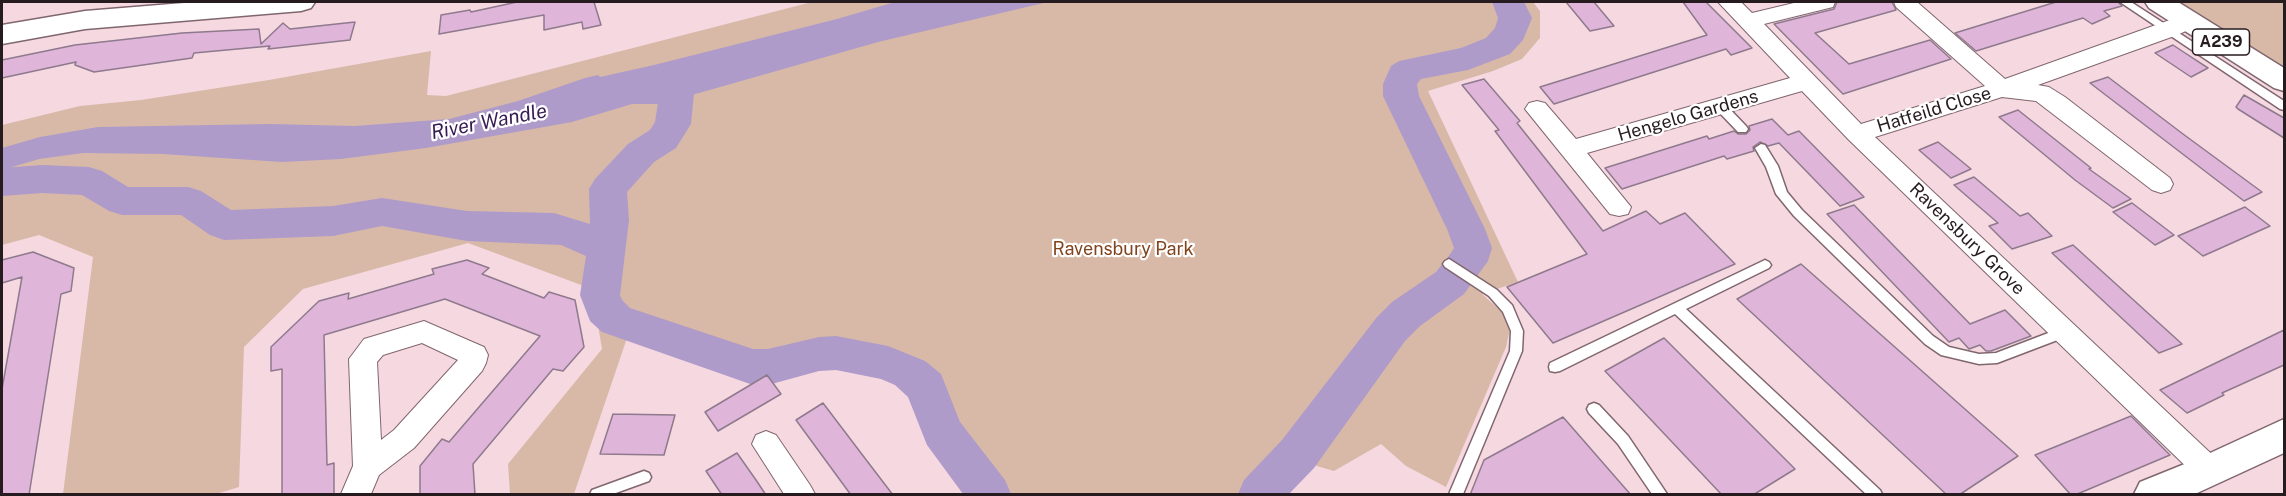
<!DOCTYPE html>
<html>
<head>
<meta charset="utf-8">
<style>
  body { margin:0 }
  #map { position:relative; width:2286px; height:496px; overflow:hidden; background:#f6d8e1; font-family:"Public Sans",sans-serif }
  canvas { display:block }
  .frame { position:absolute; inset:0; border:3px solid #261b1f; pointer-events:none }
</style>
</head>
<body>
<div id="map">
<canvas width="2286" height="496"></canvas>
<div class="frame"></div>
</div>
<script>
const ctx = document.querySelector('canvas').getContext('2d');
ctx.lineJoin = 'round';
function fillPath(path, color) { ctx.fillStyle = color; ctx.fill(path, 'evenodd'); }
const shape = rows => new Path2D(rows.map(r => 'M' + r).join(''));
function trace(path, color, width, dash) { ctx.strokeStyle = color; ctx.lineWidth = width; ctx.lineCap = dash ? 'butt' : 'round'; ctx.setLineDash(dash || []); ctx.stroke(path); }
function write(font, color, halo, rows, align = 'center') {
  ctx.font = font + ' "Public Sans",sans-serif'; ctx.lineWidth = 4.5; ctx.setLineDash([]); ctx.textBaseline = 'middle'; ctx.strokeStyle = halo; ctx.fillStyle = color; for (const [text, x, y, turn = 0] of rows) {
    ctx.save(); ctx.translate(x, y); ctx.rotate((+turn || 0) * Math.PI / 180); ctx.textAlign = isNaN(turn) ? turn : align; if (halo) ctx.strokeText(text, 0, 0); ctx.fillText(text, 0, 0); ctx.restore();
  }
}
fillPath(shape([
  [812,2,1533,2,1540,11,1540,38,1522,59,1493,71,1428,91,1518,282,1482,294,1503,313,1510,329,1506,347,1446,487,1406,466,1381,444,1334,471,1303,462,1271,494,979,494,933,429,921,392,909,379,886,369,834,357,821,357,766,373,750,371,613,325,627,338,574,494,510,494,508,464,602,349,592,289,468,243,303,289,244,347,239,487,216,494,63,494,93,257,39,235,2,245,2,125,80,106,141,100,269,80,431,51,427,95,446,96],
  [2175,2,2284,2,2284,69]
]), '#d8b9a8');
fillPath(shape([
  [895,2,1048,2,878,42,692,95,669,104,632,104,572,122,426,148,341,159,282,162,163,154,83,153,39,159,2,170,2,148,40,137,98,127,269,124,355,126,449,119,518,101,585,78,598,75,600,77,654,65,837,19]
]), '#ae9bc9');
fillPath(shape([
  [1492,2,1524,2,1532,18,1523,40,1510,54,1468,70,1421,79,1417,84,1419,96,1485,229,1492,248,1488,261,1464,294,1420,326,1405,341,1314,468,1289,494,1238,494,1244,480,1282,440,1377,317,1392,302,1436,272,1451,253,1454,248,1447,229,1383,96,1383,84,1391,66,1399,61,1461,48,1486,38,1495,28,1498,18,1492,2],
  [678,71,690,74,695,83,691,124,676,148,654,162,627,192,629,220,620,295,622,300,630,308,753,349,768,349,819,337,836,336,888,346,925,361,941,374,960,422,1005,480,1011,494,963,494,927,445,908,397,895,385,881,379,836,370,819,371,768,385,753,385,602,332,590,321,580,295,586,256,561,245,467,241,382,226,333,236,224,240,210,235,181,215,122,215,109,211,82,195,42,193,2,196,2,168,42,165,89,167,102,171,128,187,188,187,201,191,231,210,333,206,382,198,467,211,554,213,590,224,589,189,595,179,628,144,650,130,655,122,661,83,666,74,678,71]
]), '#ae9bc9');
const building = shape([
  [517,2,594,2,601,25,583,29,582,22,544,30,544,15,439,34,441,15,470,10,471,12,517,2],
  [1566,2,1594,2,1614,26,1590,31,1566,2],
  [1683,2,1706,2,1752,48,1731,55,1726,49,1554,104,1540,87,1707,35,1683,2],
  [1837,2,1892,2,1896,10,1815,33,1849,64,1930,40,1951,59,1843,94,1774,24,1834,9,1837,2],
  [2056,2,2118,2,2122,6,2104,11,2110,16,2092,24,2083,18,1976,51,1955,33,2056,2],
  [355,22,350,40,268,49,270,46,194,53,192,58,94,72,75,65,76,62,2,78,2,60,75,45,182,33,259,29,261,44,283,23,290,29,355,22],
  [2173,45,2182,51,2208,68,2191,77,2155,53,2173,45],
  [2108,77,2183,134,2262,192,2244,201,2090,83,2108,77],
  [1484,79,1520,121,1517,123,1603,231,1646,211,1660,224,1685,213,1735,264,1553,343,1507,287,1587,254,1495,131,1499,130,1462,85,1484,79],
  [2244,95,2284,118,2284,138,2238,109,2236,107,2244,95],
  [2018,110,2091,168,2089,169,2131,199,2113,208,2075,180,1999,117,2018,110],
  [1772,119,1788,135,1799,131,1864,197,1840,206,1779,143,1768,146,1760,142,1753,147,1754,151,1727,159,1724,156,1622,189,1605,168,1707,136,1709,139,1734,131,1738,134,1746,134,1750,130,1749,126,1772,119],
  [1938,142,1954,155,1971,169,1951,178,1919,150,1938,142],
  [1974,177,2020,216,2028,213,2052,236,2012,249,1989,226,1998,223,1954,185,1974,177],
  [2132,203,2174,235,2155,245,2113,212,2132,203],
  [1854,205,1970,324,2005,310,2031,336,1991,351,1986,351,1980,345,1969,349,1959,338,1949,342,1827,214,1854,205],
  [2245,207,2270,226,2203,256,2178,236,2245,207],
  [2073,245,2182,344,2159,353,2052,253,2073,245],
  [33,252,74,268,71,291,61,294,29,495,2,495,2,389,22,277,2,283,2,260,33,252],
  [467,260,489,268,482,274,544,298,549,292,575,300,584,347,563,371,553,369,473,464,475,495,420,495,420,466,442,439,449,442,540,336,445,299,324,335,327,465,334,463,334,495,282,495,282,369,271,371,271,347,319,301,349,293,348,299,434,274,432,269,467,260],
  [1801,264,2018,456,1959,495,1947,495,1737,299,1801,264],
  [2284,330,2284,365,2222,393,2224,395,2187,413,2160,390,2284,330],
  [1664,338,1795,469,1753,495,1722,495,1605,371,1664,338],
  [767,375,781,394,718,431,705,412,767,375],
  [823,403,864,457,893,495,851,495,796,420,823,403],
  [613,414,675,415,664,455,600,454,613,414],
  [2131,416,2170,455,2075,495,2071,495,2035,455,2131,416],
  [1563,417,1631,495,1470,495,1484,460,1563,417],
  [737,453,756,480,766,495,722,495,706,471,737,453]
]);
fillPath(building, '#dfb5da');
trace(building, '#8e7a8c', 1.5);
const lane = shape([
  [2120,2,2131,2,2284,101,2284,110,2280,109,2120,2],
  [1720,102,1724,103,1746,126,1748,129,1746,132,1738,132,1716,109,1715,106,1720,102],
  [1761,144,1765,145,1778,166,1787,192,1802,210,1933,336,1949,347,1979,354,1996,353,2064,327,2068,328,2070,332,2068,336,1997,363,1979,364,1941,355,1925,344,1794,216,1776,194,1766,167,1755,148,1761,144],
  [1449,259,1497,290,1512,305,1523,331,1522,351,1463,494,1449,494,1510,351,1511,331,1503,312,1489,296,1445,267,1443,264,1445,261,1449,259],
  [1765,260,1769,262,1771,265,1769,268,1686,309,1880,490,1882,494,1866,494,1675,314,1560,371,1555,372,1550,371,1549,367,1550,363,1765,260],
  [1594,403,1599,405,1628,436,1667,494,1652,494,1618,444,1589,413,1587,409,1589,405,1594,403],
  [644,471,649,473,651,477,649,481,613,494,590,494,592,490,644,471]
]);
const street = shape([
  [1718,2,1741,2,1752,13,1798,2,1835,2,1833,7,1764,24,1861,124,1985,86,1896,7,1894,2,1917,2,2005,79,2181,16,2189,14,2197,16,2200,21,2197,26,2177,35,2038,85,2049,87,2065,97,2170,178,2173,184,2170,190,2161,193,2152,190,2036,101,2002,97,1875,137,2220,462,2225,471,2220,480,2210,484,2200,480,1849,140,1802,91,1587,153,1631,207,1628,214,1619,216,1610,214,1525,109,1529,103,1537,101,1545,103,1576,139,1790,78,1718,2],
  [424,321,484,347,488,355,486,363,482,371,414,448,379,475,371,494,341,494,353,466,349,359,364,339,424,321],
  [422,343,458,360,394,430,381,440,377,362,383,355,422,343],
  [766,431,776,435,810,485,815,494,784,494,752,444,756,435,766,431]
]);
const secondary = shape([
  [196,2,315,2,311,8,301,11,85,29,2,44,2,25,85,11,196,2]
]);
const primary = shape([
  [2145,2,2178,2,2284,68,2284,91,2274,88,2149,8,2145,2],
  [2284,419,2284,453,2195,494,2134,494,2140,482,2197,459,2284,419]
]);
trace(lane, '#80666e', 3);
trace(street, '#80666e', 2);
trace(secondary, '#80666e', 3);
trace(primary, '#80666e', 3);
fillPath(lane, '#fff');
fillPath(street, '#fff');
fillPath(secondary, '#fff');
fillPath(primary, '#fff');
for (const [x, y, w] of [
  [2221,42,57]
]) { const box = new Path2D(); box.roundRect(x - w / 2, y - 13, w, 26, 4.5); ctx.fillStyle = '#fff'; ctx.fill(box); trace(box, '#261b1f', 1.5); }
write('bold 16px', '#261b1f', null, [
  ["A239",2221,42]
]);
write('18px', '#261b1f', '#fff', [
  ["Hatfeild Close",1934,110,-17],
  ["Hengelo Gardens",1688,116,-16],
  ["Ravensbury Grove",1967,239,44]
]);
write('18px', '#81441e', '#fff', [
  ["Ravensbury Park",1123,249]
]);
write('italic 20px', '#371c53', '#fff', [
  ["River Wandle",489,122,-11]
]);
</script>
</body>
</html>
